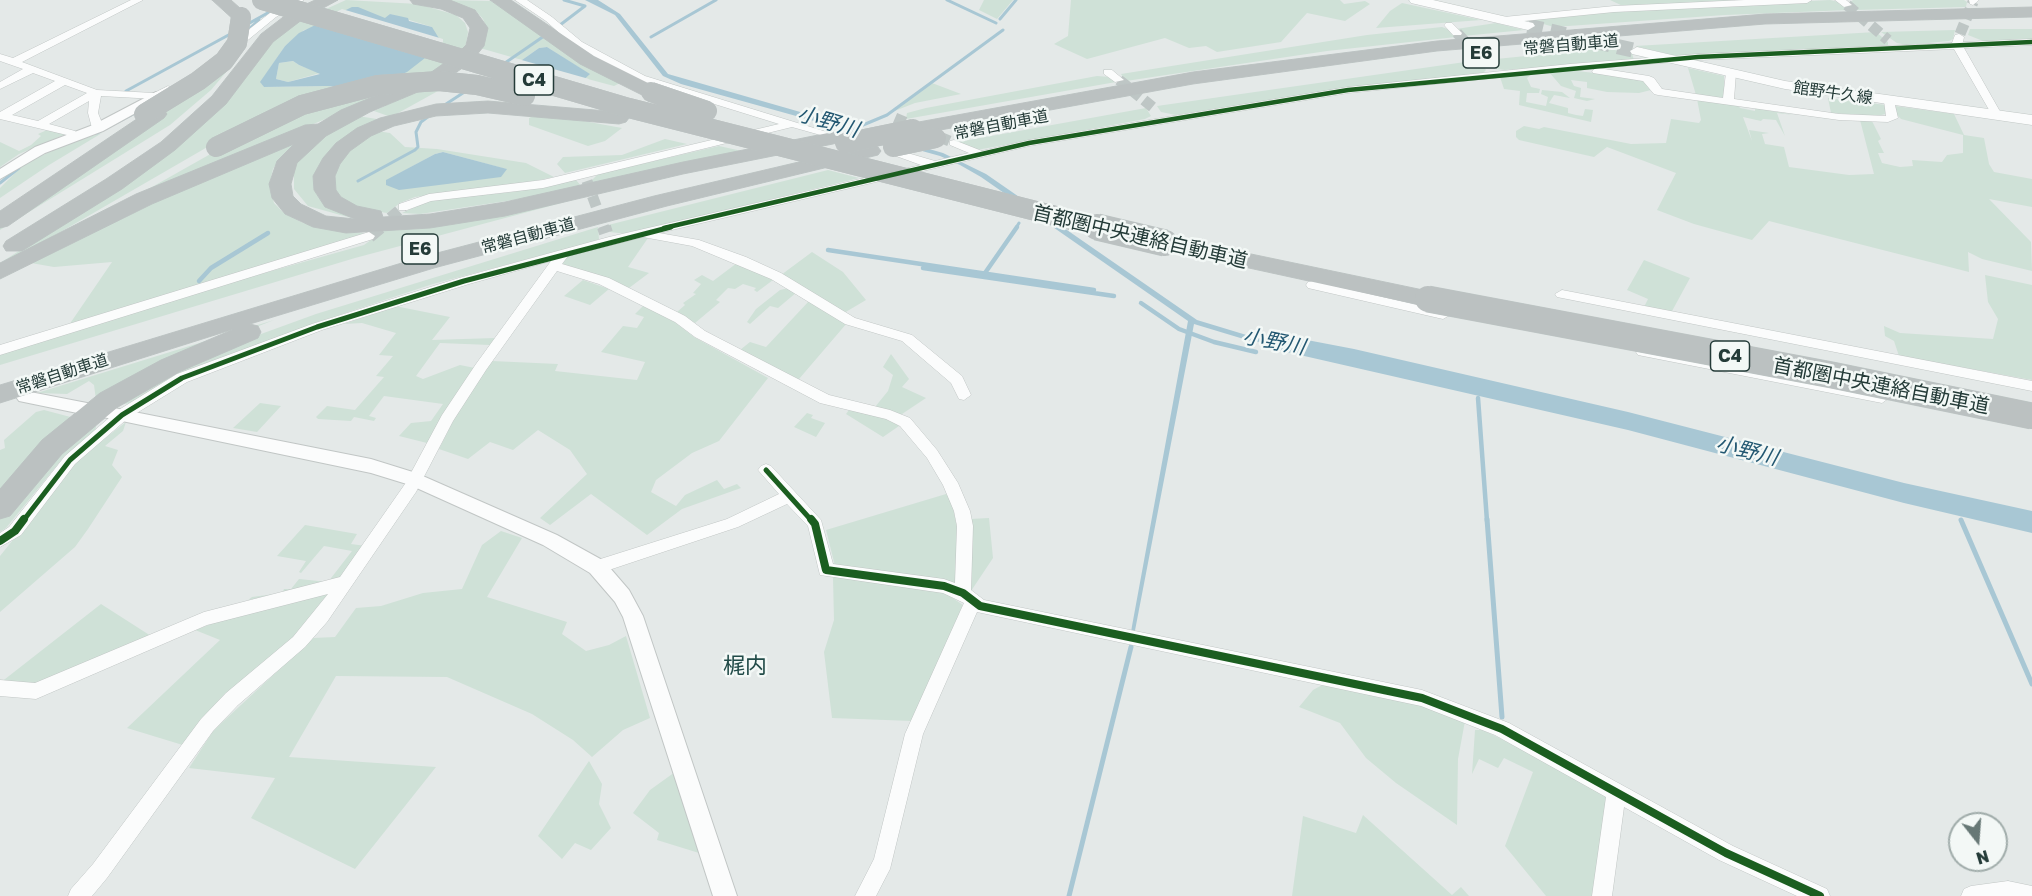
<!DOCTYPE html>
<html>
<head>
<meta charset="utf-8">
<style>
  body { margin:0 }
  #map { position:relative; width:2032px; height:896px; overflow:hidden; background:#e4e9e8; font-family:"Golos Text",sans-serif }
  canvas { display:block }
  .north { position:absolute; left:1948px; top:812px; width:60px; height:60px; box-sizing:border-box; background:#f3f8f6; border:2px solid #a0acaa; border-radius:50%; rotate:163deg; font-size:16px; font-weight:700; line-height:24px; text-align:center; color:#243b38 }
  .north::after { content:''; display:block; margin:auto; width:21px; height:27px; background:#677876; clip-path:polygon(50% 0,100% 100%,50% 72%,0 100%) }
</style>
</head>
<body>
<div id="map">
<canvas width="2032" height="896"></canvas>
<div class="north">N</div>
</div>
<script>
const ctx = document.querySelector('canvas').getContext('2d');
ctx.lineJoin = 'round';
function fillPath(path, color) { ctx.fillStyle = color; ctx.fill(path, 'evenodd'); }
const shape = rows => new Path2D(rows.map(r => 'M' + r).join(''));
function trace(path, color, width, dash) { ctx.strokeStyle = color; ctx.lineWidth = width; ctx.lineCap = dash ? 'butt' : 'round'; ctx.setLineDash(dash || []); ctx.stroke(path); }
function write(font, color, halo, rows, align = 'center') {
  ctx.font = font + ' "Golos Text","Noto Sans JP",sans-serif'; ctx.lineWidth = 5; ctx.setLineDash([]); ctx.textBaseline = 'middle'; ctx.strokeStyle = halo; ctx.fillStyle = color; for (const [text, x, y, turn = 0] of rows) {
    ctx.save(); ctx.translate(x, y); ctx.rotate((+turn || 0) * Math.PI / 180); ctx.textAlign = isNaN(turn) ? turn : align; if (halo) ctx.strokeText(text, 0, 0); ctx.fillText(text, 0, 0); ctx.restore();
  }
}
fillPath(shape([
  [346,0,418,4,456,15,465,23,468,32,466,44,461,53,434,74,212,166,97,218,230,143,223,138,0,267,0,263,101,199,280,34,295,23],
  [390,14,432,27,343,88,328,86,264,87,261,82,285,46,304,30,388,18],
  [442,0,491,1,622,82,614,86,584,78,589,74,547,47,539,48,522,60,480,48,487,31,483,19,476,11],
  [984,0,1013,0,997,19,979,10],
  [1071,0,1340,0,1344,4,1365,1,1370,4,1345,21,1307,13,1281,42,1217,52,1206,46,1189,48,1165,38,1087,59,1054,44,1068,36],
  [1610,0,1745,0,1625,7],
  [1830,0,1839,2,1849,10,1725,15,1554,27,1533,21,1538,18,1603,12],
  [1853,0,1964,0,1967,2,1966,7,1855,10,1848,4],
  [1402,3,1481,20,1376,28,1390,11],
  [1496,23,1524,30,1463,36,1456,29],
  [1442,27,1450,30,1456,37,1327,51,1126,81,1121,74,1367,35],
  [1970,29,2032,29,2032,39,1983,41,1968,35],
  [1955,30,1953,39,1949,41,1907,45,1897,43,1881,32],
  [1876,32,1888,42,1888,45,1677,56,1635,46],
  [1606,48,1632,54,1634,60,1505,70,1496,69,1486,60],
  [236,58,238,58,211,90,170,125,0,230,0,224],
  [1479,60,1486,70,1483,73,1344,88,1176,115,1161,112,1157,106],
  [293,61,299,65,320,73,288,82,276,79,279,63],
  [1688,68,1724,76,1724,98,1696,95],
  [1568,70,1621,76,1646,82,1651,90,1639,93,1607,92,1587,88,1587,82,1571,80,1574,86,1581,88,1580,97,1595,99,1587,101,1574,98,1576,91,1561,86,1549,72],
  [1532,74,1527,78,1531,87,1540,89,1539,93,1527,93,1526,102,1546,106,1548,97,1541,94,1542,90,1562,92,1570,98,1554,95,1549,103,1568,108,1568,113,1576,115,1583,116,1585,109,1593,110,1591,122,1519,105,1520,91,1504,89,1500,77],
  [1097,76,1110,77,1116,82,906,119,907,113,926,108],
  [932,83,961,94,915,103,892,112],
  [431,85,447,86,391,117,374,111],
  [1828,98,1886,105,1885,114,1878,116,1831,113],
  [1697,99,1738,105,1740,108,1755,111,1755,108,1794,115,1777,113,1785,136,1776,120,1763,119,1761,121,1743,117,1752,141,1749,130,1769,133,1762,134,1765,144,1784,147,1789,167,1849,175,1874,174,1860,120,1872,121,1881,139,1878,141,1884,153,1878,153,1882,163,1900,167,1913,166,1912,160,1942,162,1947,155,1963,153,1963,135,1901,119,1897,115,1895,106,1954,114,1964,135,1984,138,1989,164,1994,172,2032,179,2032,207,1989,199,2031,242,2032,271,1982,259,1968,252,1969,272,1769,221,1752,240,1694,224,1657,210,1676,173,1607,147,1594,157,1519,140,1516,137,1516,131,1524,126,1539,129,1544,127,1631,144,1666,143,1671,119,1699,123,1701,120],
  [1146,108,1151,116,1145,119,977,150,958,142],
  [536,115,578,120,622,128,605,141,588,146,529,125,529,118],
  [358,116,383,120,367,127,315,185,317,195,325,205,355,219,308,206,294,189,294,169,300,157,331,131],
  [47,130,66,134,19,154,0,167,0,142,19,151,31,145,41,136,38,134],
  [377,131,390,133,405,147,437,149,526,163,554,177,520,184,415,197,400,203,387,213,361,209,343,200,333,188,333,176,346,153],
  [443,152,506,169,386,185,387,180,435,154],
  [102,133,49,165,0,198,0,188,25,163,72,142],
  [304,136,280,158,273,169,269,185,274,203,284,213,303,223,367,234,69,325,112,262,54,267,31,263,88,232],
  [665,139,687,144,565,173,557,164,563,157,622,155],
  [719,146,742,151,593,185,592,180,598,174],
  [828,170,859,178,627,234,610,232,608,225],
  [576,180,582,187,520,199,420,214,402,213,430,200,512,192],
  [584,197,355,258,0,365,0,353,200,291,364,245,386,229],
  [598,227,599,239,592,242,433,284,315,323,245,350,136,402,119,405,135,390,239,342,316,314],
  [643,237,648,238,628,267,649,273,629,288,561,264,564,256],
  [812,252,843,272,866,300,844,313,781,275],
  [1644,260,1690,278,1671,313,1644,307,1648,299,1627,290],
  [737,263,773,280,757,292,754,290,756,288,743,284,735,289,728,288,716,300,720,302,695,323,677,312,685,305,683,303,696,294,693,293,701,284,694,280,702,275,713,281],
  [1985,275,2032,285,2032,380,1899,356,1894,341,1885,336,1884,326,1900,333,1993,339,1998,319,1988,302],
  [583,280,609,289,590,305,564,296],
  [789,288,797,292,778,308,770,306,750,324,747,322,756,309,780,290],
  [809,301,847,323,799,379,796,380,740,350,750,342,766,347],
  [644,305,675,322,694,337,768,378,719,441,692,453,656,480,651,492,676,506,685,495,717,480,724,489,737,484,741,488,682,509,647,535,591,494,550,525,540,518,587,474,570,450,538,430,513,450,490,442,468,459,439,449,460,407,492,361,558,364,555,371,637,380,645,362,601,352,623,326,637,328,644,317,635,314],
  [395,306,450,317,432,340,495,338,490,345,440,343,416,376,423,379,460,365,475,368,427,443,399,436,411,423,431,421,443,404,384,396,369,416,376,418,374,421,354,417,351,421,318,419,316,417,327,406,355,410,384,377,376,376,393,356,379,355,396,333,362,323,344,324],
  [274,320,228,338,96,400,94,385,89,381,67,394,37,393],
  [891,354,909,379,902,387,926,398,899,416,875,407,888,391,893,375,883,367],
  [260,403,281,406,257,432,233,428],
  [44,410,78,419,0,494,0,450,5,448,4,440,36,412],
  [849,410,891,419,899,426,883,437,846,414],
  [807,413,813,415,811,418,825,423,816,437,794,427],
  [97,421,95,432,63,458,6,528,0,532,0,519,32,479],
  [126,422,123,431,105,446,118,450,112,465,122,477,88,529,75,547,0,612,0,556,77,460],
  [946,494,952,501,957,528,957,586,835,566,826,530],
  [989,518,993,558,971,591,968,589,970,519],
  [305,525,357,534,351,544,366,546,339,581,248,600,252,597,282,593,284,589,291,589,299,579,328,582,352,551,324,546,301,573,299,572,306,561,277,556],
  [501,531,522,538,487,597,567,622,562,634,586,651,609,645,626,636,650,718,623,730,592,757,573,740,532,714,447,677,336,676,289,757,436,767,355,869,251,818,275,778,189,768,213,731,313,638,335,637,356,608,381,606,423,593,462,589,482,545],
  [838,575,941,590,963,605,912,721,832,718,824,652,834,620,833,578],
  [332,592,307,624,186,746,127,728,220,640,195,630,214,623],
  [101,604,151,636,37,686,0,683],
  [1324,684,1415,703,1465,721,1458,759,1457,825,1396,783,1366,758,1340,723,1299,707,1313,690],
  [1475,730,1483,730,1538,757,1605,794,1607,800,1593,896,1546,896,1505,846,1533,772,1504,758,1498,768,1479,759,1472,774],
  [589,761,602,784,599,804,611,828,591,850,575,843,562,859,538,836],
  [675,772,699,853,657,840,659,833,633,813,650,790],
  [1363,815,1452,895,1461,887,1469,896,1292,896,1303,816,1356,833]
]), '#cfe1d7');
fillPath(shape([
  [585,0,598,0,620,14,668,74,943,153,986,174,1197,320,1253,337,1287,342,1324,352,1247,340,1194,324,1132,646,1129,645,1132,626,1188,321,981,177,960,165,940,156,681,84,663,76,615,15],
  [352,7,358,7,385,18,390,14,408,18,409,21,432,27,440,40,425,58,407,72,365,91,328,86,264,87,260,82,285,46,299,33],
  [293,61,299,65,320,74,288,82,276,79,279,63],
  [547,47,590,74,568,94,495,79,539,48],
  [443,152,507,169,501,177,447,184,399,190,386,185,386,180,435,154]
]), '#a8c7d4');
fillPath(shape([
  [342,9,443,39,443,42,437,50,315,23],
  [518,59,589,79,570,97,493,76]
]), '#e4e9e8');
trace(shape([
  [947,0,996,23],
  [1000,19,1016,0],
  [246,25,273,10],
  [560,25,585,6,564,0],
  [249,29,259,20],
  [651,37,716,0],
  [502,65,547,34],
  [126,91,234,32],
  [443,106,466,91],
  [863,125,887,115,1003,30],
  [97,133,135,113],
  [358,181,415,150,418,147,416,132,421,122,429,116],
  [0,183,19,168],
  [1016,228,1019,223]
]), '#a8c7d4', 3);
trace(shape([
  [828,250,1094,290],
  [923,268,1114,296],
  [985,273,1017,227],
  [199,281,211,268,268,233],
  [1141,303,1179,329,1214,342,1256,352],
  [1476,385,1476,388],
  [1478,398,1487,521]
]), '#a8c7d4', 4.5);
trace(shape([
  [1487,519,1502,717],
  [1961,520,2032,684],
  [1069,896,1131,647]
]), '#a8c7d4', 5);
fillPath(shape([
  [1286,336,1354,349,1628,412,1904,483,2032,511,2032,533,1904,503,1628,430,1278,350,1274,344,1278,338,1286,336]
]), '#a8c7d4');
trace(shape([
  [1847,5,1888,40],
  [1457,33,1488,66],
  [1960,34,1973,2],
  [1119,80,1155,109],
  [895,118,954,143],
  [587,181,604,228],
  [378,228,403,207]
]), '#bec6c5', 11, [11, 5]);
trace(shape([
  [604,227,606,233],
  [369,236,380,227]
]), '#bec6c5', 14, [14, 7]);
trace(shape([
  [1528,26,1637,51]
]), '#bec6c5', 15, [15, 8]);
const minor = shape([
  [131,0,143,0,22,62,97,90,154,93,168,86,173,89,172,91,156,99,101,96,98,113,104,128,102,130,94,130,92,128,88,113,89,101,49,124,75,131,80,137,74,140,67,135,0,119,0,112,55,81,33,73,0,89,0,82,23,69,0,61,0,54,13,58,131,0],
  [65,85,87,93,38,121,12,115,65,85],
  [292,0,304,0,276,17,237,49,229,49,229,45,270,13,292,0],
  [515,0,527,0,552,17,582,42,645,76,830,133,824,136,792,127,543,188,431,201,407,210,399,210,399,204,429,194,543,180,779,124,637,80,574,46,546,21,515,0],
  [1745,0,1812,0,1807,3,1614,12,1504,23,1499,20,1504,17,1614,6,1745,0],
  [1835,0,1846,0,1852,5,1844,7,1835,0],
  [1969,0,1979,0,1973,5,1970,4,1969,0],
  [1446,23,1452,23,1462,33,1461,35,1453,35,1444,25,1446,23],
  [1959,34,1964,37,1963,42,2032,39,2032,45,1964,48,2002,115,2001,117,1992,115,1954,49,1698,60,1598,68,1649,76,1654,78,1662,89,1723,98,1726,73,1731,70,1736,73,1734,99,1839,114,1886,116,1884,101,1889,98,1894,101,1898,118,1888,122,1839,120,1658,95,1654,94,1643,81,1593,73,1592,71,1596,68,1570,70,1348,93,1029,146,659,233,699,240,746,257,781,273,855,318,912,335,962,376,971,395,964,400,959,399,951,383,902,341,845,324,771,279,692,246,643,237,568,256,562,264,609,278,685,316,705,331,829,395,890,410,910,418,937,450,958,483,970,511,973,526,971,590,984,600,1422,690,1509,723,1733,846,1827,889,1830,896,1797,896,1719,860,1624,807,1612,896,1592,896,1606,797,1495,735,1421,706,977,612,923,734,890,869,876,896,855,896,874,859,905,734,964,603,943,593,820,575,808,526,787,504,738,527,597,574,591,572,589,567,591,562,727,519,779,494,758,470,761,466,766,464,771,466,821,520,833,564,944,579,955,583,957,526,954,511,943,485,927,458,900,426,886,419,820,403,695,337,675,322,599,284,557,271,486,370,453,421,416,492,327,622,305,647,238,705,213,731,107,878,92,896,68,896,71,889,93,864,201,719,226,693,293,637,328,594,207,625,36,699,0,696,0,680,35,683,204,612,340,577,405,484,442,415,476,364,551,261,469,284,322,330,187,382,127,419,75,464,21,535,0,547,0,533,9,527,65,456,117,411,177,374,312,324,459,278,609,237,921,165,896,156,896,152,904,152,935,161,969,153,950,145,950,141,954,140,982,151,1029,140,1348,87,1570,64,1698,54,1952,43,1955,35,1959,34],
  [1104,70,1112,70,1124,80,1115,82,1104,74,1104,70],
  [369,232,375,236,373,239,0,355,0,345,369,232],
  [1313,281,1443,311,1450,315,1443,319,1308,288,1306,285,1308,282,1313,281],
  [1562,290,2032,381,2032,391,1557,297,1555,294,1562,290],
  [1643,347,1882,393,1889,398,1882,403,1638,355,1636,352,1638,349,1643,347],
  [2008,881,2032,886,2032,896,1961,896,1964,889,1971,886,2008,881]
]);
const tertiary = shape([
  [156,92,161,93,161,99,103,131,45,153,0,179,0,169,35,147,93,125,156,92],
  [25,391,87,403,93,405,96,409,93,413,87,415,19,401,16,397,25,391],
  [104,406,371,459,416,473,557,535,604,561,629,590,643,616,737,896,713,896,623,617,615,602,590,573,543,545,410,485,371,473,98,416,95,412,98,408,104,406]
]);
const secondary = shape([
  [1409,0,1433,0,1533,23,1535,26,1528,30,1411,3,1409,0],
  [1637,47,1785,81,2032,115,2032,125,1785,89,1632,54,1630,51,1637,47]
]);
const motorway = shape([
  [212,0,231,0,250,17,247,21,235,21,212,0],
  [315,0,338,0,303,19,273,42,226,104,175,150,122,189,22,251,6,251,3,246,6,241,106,179,161,142,212,96,261,34,291,11,315,0],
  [410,0,450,0,475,10,488,28,484,46,471,62,444,81,370,112,326,136,297,163,291,184,293,196,301,204,326,216,355,219,325,207,314,190,313,176,323,158,336,143,357,128,380,118,436,104,488,101,619,112,626,114,629,118,626,122,619,124,488,113,436,116,394,126,371,136,350,151,340,164,335,176,336,190,341,197,357,206,381,211,383,217,430,214,505,202,683,162,833,132,840,134,843,138,840,142,833,144,683,174,505,216,430,228,346,233,313,227,285,214,272,198,269,184,277,161,294,144,152,204,0,279,0,263,136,194,305,125,318,124,341,110,430,73,457,54,466,45,470,28,463,18,441,9,413,4,410,0],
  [490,0,511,0,594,56,658,88,661,92,658,96,644,96,580,64,490,0],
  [2032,7,2032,17,1765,24,1437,51,1193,84,913,135,906,133,903,129,906,125,913,123,1193,72,1437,41,1765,14,2032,7],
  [157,108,164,110,167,114,164,118,8,226,0,228,0,211,150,110,157,108],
  [871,145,878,147,881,151,878,155,667,206,434,268,250,324,258,326,261,332,258,338,179,372,118,407,62,454,10,516,0,519,0,489,42,440,100,393,161,360,234,329,0,403,0,385,418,258,654,196,871,145],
  [1165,236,1428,291,1436,294,1440,299,1436,304,1428,307,1157,248,1154,243,1157,238,1165,236]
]);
trace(minor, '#c1c6c5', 1);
trace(tertiary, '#c1c6c5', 2);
trace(secondary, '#c0c7c5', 1);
trace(motorway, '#bdc5c4', 1);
fillPath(minor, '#fbfcfc');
fillPath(tertiary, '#fbfcfc');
fillPath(secondary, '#fbfcfc');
fillPath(motorway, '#bbc1c1');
const motorwayBridgeFar1 = shape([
  [262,0,629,108,1103,228],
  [651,92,707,111],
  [144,114,198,81,224,61,237,43,241,17],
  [845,143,913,129],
  [216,147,302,105,378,85,439,81,477,85,525,96],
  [893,147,936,138]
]);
const motorwayBridge = shape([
  [1097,227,1165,243],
  [1428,299,1832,375,2032,416]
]);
trace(motorwayBridgeFar1, '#bdc5c4', 20, []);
trace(motorwayBridge, '#bdc5c4', 27, []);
trace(motorwayBridgeFar1, '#bbc1c1', 20);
trace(motorwayBridge, '#bbc1c1', 26);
trace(shape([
  [664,228,1029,143,1348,90,1698,57,2032,42]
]), '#1b5e20', 4.5);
trace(shape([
  [766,470,812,521],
  [23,521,70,460,122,415,182,378,317,327,464,281,671,227]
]), '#1b5e20', 5);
trace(shape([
  [811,519,815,524,826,570,944,586,963,593,980,606,1422,698,1502,729,1726,853,1820,896],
  [0,541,15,531,24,519]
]), '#1b5e20', 8);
write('16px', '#243b38', '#f3f8f6', [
  ["常磐自動車道",1571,45,-5],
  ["館野牛久線",1833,93,8],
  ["常磐自動車道",1001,125,-11],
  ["常磐自動車道",528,236,-15],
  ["常磐自動車道",62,374,-18]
]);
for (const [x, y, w] of [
  [1481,53,36],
  [534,80,39],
  [420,249,36],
  [1730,356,39]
]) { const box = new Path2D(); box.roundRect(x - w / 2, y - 15, w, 30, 4.5); ctx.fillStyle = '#f3f8f6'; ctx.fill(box); trace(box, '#243b38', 1.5); }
write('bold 18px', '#243b38', null, [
  ["E6",1481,53],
  ["C4",534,80],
  ["E6",420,249],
  ["C4",1730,356]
]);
write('20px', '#243b38', '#f3f8f6', [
  ["首都圏中央連絡自動車道",1140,237,13],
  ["首都圏中央連絡自動車道",1881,386,11]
]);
write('italic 21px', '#235872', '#f3f8f6', [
  ["小野川",828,122,16],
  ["小野川",1274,342,11],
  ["小野川",1747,451,14]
]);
write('22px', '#214b48', '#f3f8f6', [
  ["梶内",745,666]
]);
</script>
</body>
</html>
